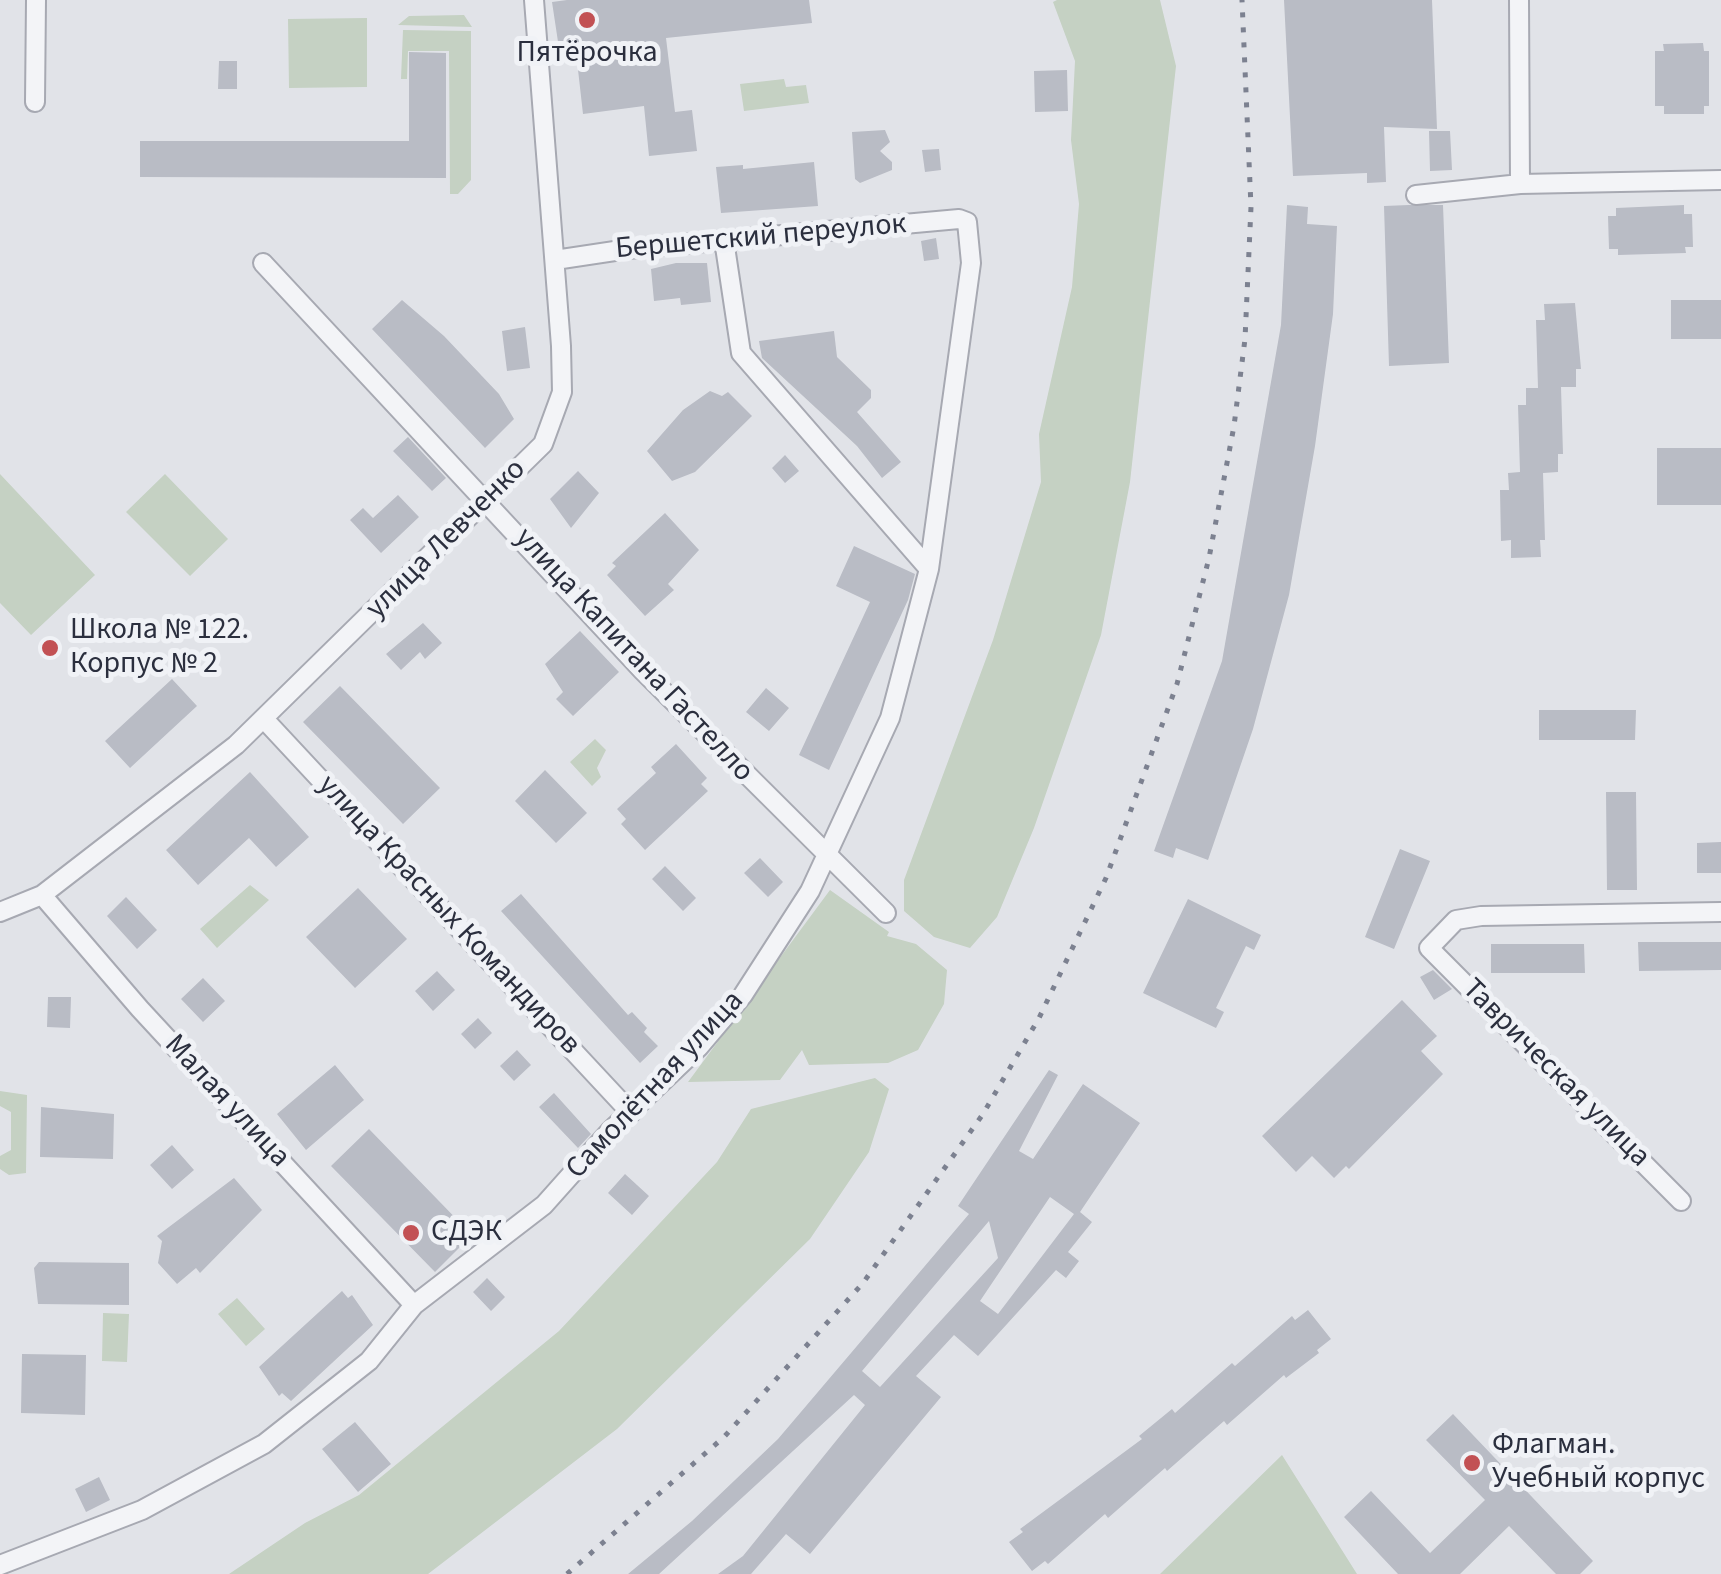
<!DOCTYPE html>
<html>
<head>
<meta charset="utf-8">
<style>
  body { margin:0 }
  canvas { display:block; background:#e1e3e8 }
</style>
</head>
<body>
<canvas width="1721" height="1574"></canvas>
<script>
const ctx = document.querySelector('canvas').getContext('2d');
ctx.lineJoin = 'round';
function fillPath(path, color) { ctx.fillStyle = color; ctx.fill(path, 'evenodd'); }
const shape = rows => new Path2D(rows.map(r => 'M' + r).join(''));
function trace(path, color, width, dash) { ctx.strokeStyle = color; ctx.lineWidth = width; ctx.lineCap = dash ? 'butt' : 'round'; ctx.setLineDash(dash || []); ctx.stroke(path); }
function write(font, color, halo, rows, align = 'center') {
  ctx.font = font + ' "Source Sans 3",sans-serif'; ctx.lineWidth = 10; ctx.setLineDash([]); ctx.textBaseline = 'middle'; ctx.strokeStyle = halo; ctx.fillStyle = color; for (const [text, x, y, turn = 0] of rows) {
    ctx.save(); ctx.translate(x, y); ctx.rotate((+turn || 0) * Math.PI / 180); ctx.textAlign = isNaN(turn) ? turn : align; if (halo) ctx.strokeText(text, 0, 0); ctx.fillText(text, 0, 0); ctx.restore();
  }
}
fillPath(shape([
  [1057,0,1160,0,1176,66,1130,482,1101,635,1034,828,997,917,970,948,934,937,904,911,904,880,993,640,1041,482,1039,434,1072,287,1079,204,1071,140,1075,61,1053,2],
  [464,15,472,27,398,25,409,16],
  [367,18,367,87,289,88,288,19],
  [403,30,471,31,471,180,458,194,450,194,449,51,408,51,407,79,401,79],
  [784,79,786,87,806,85,809,103,744,111,740,84],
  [0,474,95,575,31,635,0,603],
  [165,474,228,539,190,576,126,512],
  [595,739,606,750,597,768,601,777,592,786,570,762],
  [250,885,269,900,217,948,200,929],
  [830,890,889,932,887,936,916,944,947,970,944,1004,918,1050,888,1063,809,1065,802,1050,780,1080,688,1082],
  [875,1078,889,1089,869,1152,810,1239,617,1429,428,1574,229,1574,305,1523,359,1495,559,1331,717,1162,751,1109],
  [0,1091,27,1095,26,1173,9,1175,0,1169,0,1156,11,1150,11,1112,0,1106],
  [237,1298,265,1329,246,1346,218,1314],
  [103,1313,129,1314,127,1362,102,1361],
  [1282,1455,1357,1574,1160,1574]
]), '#c5d1c3');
fillPath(shape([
  [567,0,809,0,812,23,666,38,675,112,692,110,697,151,649,156,644,106,583,114,576,52,560,55,552,2],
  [1284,0,1432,0,1437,129,1384,127,1386,182,1367,183,1367,173,1293,176],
  [1703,43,1704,51,1709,51,1709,106,1704,106,1704,114,1664,114,1664,106,1655,106,1655,51,1664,51,1663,44],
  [409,52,446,53,446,178,140,177,140,141,409,141],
  [219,61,237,61,237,89,218,89],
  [1067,70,1068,111,1035,112,1034,71],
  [885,130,890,142,880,151,892,162,892,170,860,183,855,179,852,132],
  [1429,131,1450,131,1452,170,1430,171],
  [939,149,941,170,925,172,922,150],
  [814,162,818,206,721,213,716,167,743,165,743,169],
  [1287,205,1308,207,1307,224,1337,226,1333,314,1315,446,1289,595,1253,729,1208,860,1176,848,1173,858,1154,851,1222,661,1281,325],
  [1409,205,1443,205,1449,363,1389,366,1384,206],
  [1684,205,1684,214,1692,214,1693,247,1685,247,1686,253,1618,255,1618,249,1609,249,1608,216,1616,216,1616,208],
  [936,238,939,259,924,261,921,241],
  [676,263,707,263,711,302,681,305,680,298,654,301,651,269],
  [402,300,444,336,499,394,514,419,485,448,372,329],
  [1671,300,1721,300,1721,339,1671,339],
  [1575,303,1581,369,1576,369,1576,387,1561,387,1563,454,1558,454,1558,472,1543,473,1545,540,1540,540,1541,557,1511,558,1511,540,1501,541,1500,490,1509,490,1508,473,1520,472,1518,405,1526,405,1526,388,1538,388,1536,320,1545,320,1544,304],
  [525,327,530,368,507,371,502,331],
  [834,331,837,357,871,390,871,398,857,412,901,462,882,478,857,446,762,358,759,341],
  [710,391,722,396,728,392,752,416,695,472,672,481,647,451,683,410],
  [408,437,446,478,432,491,393,451],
  [1657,448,1721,448,1721,505,1657,505],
  [785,455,799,471,785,483,772,468],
  [578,471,599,493,571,528,550,499],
  [398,495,419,517,381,553,350,520,363,508,373,518],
  [665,513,699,550,668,584,674,590,645,616,607,575,616,566,612,563],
  [854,546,915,574,908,600,829,770,799,755,870,602,836,586],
  [423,623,442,643,425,659,420,652,401,670,386,654],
  [580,631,619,672,573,716,556,699,563,692,545,664],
  [172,679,197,706,130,768,105,741],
  [340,686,440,788,403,824,303,722],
  [766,688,789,708,769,731,746,712],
  [1539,710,1636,710,1635,740,1539,740],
  [676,744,707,778,701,784,708,791,645,850,621,824,626,819,617,809,656,773,651,767],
  [545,770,587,813,556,843,515,801],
  [250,772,309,837,276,867,249,838,198,885,166,850],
  [1606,792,1636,792,1637,890,1607,890],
  [1721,842,1721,873,1697,873,1697,843],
  [1400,849,1430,861,1394,949,1365,937],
  [760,858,783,882,768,897,744,873],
  [665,866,696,898,683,911,652,879],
  [358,888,407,939,355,988,306,937],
  [521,894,628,1015,632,1012,647,1028,644,1032,658,1046,640,1063,501,911],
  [126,897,157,930,137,949,107,916],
  [1188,899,1261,935,1254,950,1246,946,1216,1008,1224,1012,1216,1028,1143,993],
  [1638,942,1721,942,1721,970,1639,971],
  [1491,944,1584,944,1585,973,1491,973],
  [1433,970,1452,989,1434,1000,1420,977],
  [437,971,455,990,433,1011,415,991],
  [203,978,225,1001,203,1022,181,999],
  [48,997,71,997,70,1028,47,1027],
  [1402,1000,1437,1036,1421,1051,1443,1074,1349,1169,1346,1166,1334,1178,1312,1156,1296,1172,1262,1136],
  [478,1018,492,1033,475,1049,461,1034],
  [517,1050,531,1065,514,1081,500,1066],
  [335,1065,364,1100,306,1150,277,1114],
  [1049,1070,1058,1075,1019,1151,1033,1159,1083,1084,1140,1123,1080,1212,1092,1222,1068,1252,1079,1261,1066,1278,1056,1270,978,1356,954,1335,916,1376,941,1397,810,1554,786,1534,751,1574,718,1574,743,1556,865,1405,854,1395,659,1574,628,1574,692,1521,778,1439,969,1214,958,1206],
  [1050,1197,1074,1214,998,1314,980,1301],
  [989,1221,998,1258,880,1387,862,1371],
  [554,1093,591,1134,578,1148,539,1107],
  [41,1107,114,1114,113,1159,40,1157],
  [369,1129,472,1235,435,1272,331,1166],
  [172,1145,194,1170,172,1189,150,1165],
  [625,1174,649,1196,632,1215,608,1193],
  [234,1178,262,1210,200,1273,196,1268,177,1284,158,1263,162,1241,157,1236],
  [39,1262,129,1263,129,1305,38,1304,34,1268],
  [487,1278,505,1297,491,1311,473,1292],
  [342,1291,348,1298,352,1295,373,1325,291,1401,282,1393,279,1396,259,1367],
  [1308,1310,1331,1339,1317,1350,1319,1353,1286,1378,1284,1375,1227,1425,1224,1421,1167,1471,1165,1468,1108,1518,1105,1514,1048,1564,1045,1561,1032,1571,1009,1542,1023,1532,1020,1529,1142,1439,1139,1436,1172,1409,1175,1413,1232,1363,1235,1366,1292,1316,1295,1320],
  [22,1354,86,1355,85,1415,21,1413],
  [1453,1414,1593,1561,1580,1574,1556,1574,1509,1526,1460,1574,1398,1574,1344,1517,1371,1491,1430,1553,1485,1500,1426,1440],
  [355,1422,391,1464,358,1492,322,1449],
  [99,1477,110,1500,86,1512,75,1489]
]), '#b9bcc5');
const minor = shape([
  [1519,0,1520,184],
  [35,102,36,0],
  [1416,195,1520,184,1721,180],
  [724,240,741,353,929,569],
  [263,263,643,671,886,913],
  [264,719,631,1113],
  [42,895,140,1009,414,1305],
  [0,912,42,895,236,745,543,444,562,392,561,346,534,0],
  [1681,1201,1429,948,1456,920,1481,916,1721,912],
  [0,1565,142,1510,264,1444,369,1361,414,1305,544,1205,610,1131,699,1047,743,995,810,891,890,718,929,569,971,263,967,222,959,219,628,249,555,260]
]);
trace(minor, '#a7a9b2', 22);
trace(minor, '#f3f4f7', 18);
trace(shape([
  [567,1574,724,1437,863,1283,983,1114,1039,1018,1106,878,1177,684,1209,558,1234,426,1245,339,1251,207,1242,0]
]), '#7c8190', 5, [5, 10]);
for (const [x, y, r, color] of [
  [587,20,10,"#c25154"],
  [50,648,10,"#c25154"],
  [411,1233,10,"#c25154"],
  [1472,1463,10,"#c25154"]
]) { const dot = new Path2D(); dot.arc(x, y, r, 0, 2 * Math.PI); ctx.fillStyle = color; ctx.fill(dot); trace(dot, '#f0f2f6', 4); }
write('30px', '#2b2f3e', '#f0f2f6', [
  ["Пятёрочка",587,54,"center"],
  ["Школа № 122.",70,631],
  ["Корпус № 2",70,665],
  ["СДЭК",431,1233],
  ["Флагман.",1492,1446],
  ["Учебный корпус",1492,1480]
], 'left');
write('30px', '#2b2f3e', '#f0f2f6', [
  ["Бершетский переулок",761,238,-5],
  ["улица Левченко",447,540,-45],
  ["улица Капитана Гастелло",633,656,47],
  ["улица Красных Командиров",448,916,47],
  ["Таврическая улица",1555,1074,45],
  ["Самолётная улица",656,1086,-47],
  ["Малая улица",226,1102,47]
]);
</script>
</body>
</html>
